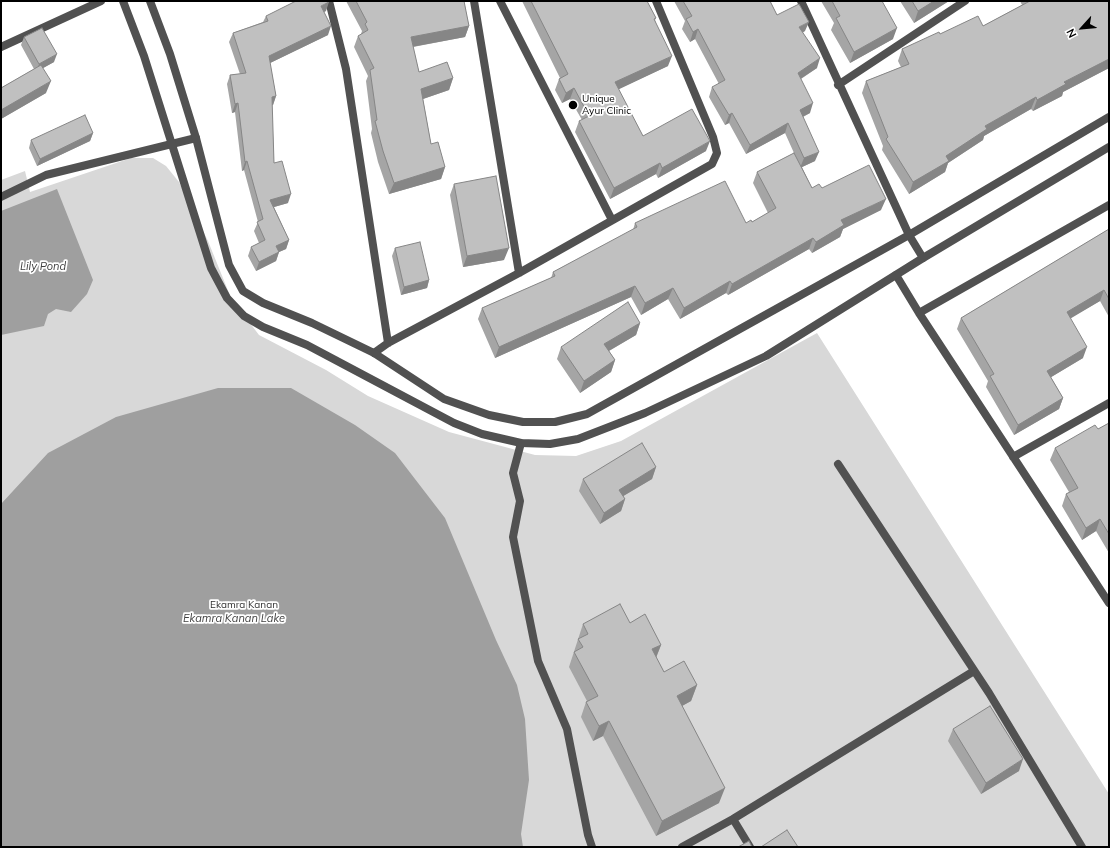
<!DOCTYPE html>
<html>
<head>
<meta charset="utf-8">
<style>
  body { margin:0 }
  #map { position:relative; width:1110px; height:848px; overflow:hidden; background:#fff; font-family:Mulish,sans-serif }
  canvas { display:block }
  .frame { position:absolute; inset:0; border:2px solid #000; pointer-events:none }
  .north { position:absolute; left:1062px; top:8px; width:40px; height:40px; -webkit-text-stroke:3px #fff; paint-order:stroke; rotate:243deg; font-size:11px; font-weight:700; line-height:16px; text-align:center; color:#000 }
  .north::after { content:''; display:block; margin:auto; width:14px; height:18px; background:#000; clip-path:polygon(50% 0,100% 100%,50% 72%,0 100%) }
</style>
</head>
<body>
<div id="map">
<canvas width="1110" height="848"></canvas>
<div class="frame"></div>
<div class="north">N</div>
</div>
<script>
const ctx = document.querySelector('canvas').getContext('2d');
ctx.lineJoin = 'round';
function fillPath(path, color) { ctx.fillStyle = color; ctx.fill(path, 'evenodd'); }
const shape = rows => new Path2D(rows.map(r => 'M' + r).join(''));
function trace(path, color, width, dash) { ctx.strokeStyle = color; ctx.lineWidth = width; ctx.lineCap = dash ? 'butt' : 'round'; ctx.setLineDash(dash || []); ctx.stroke(path); }
function write(font, color, halo, rows, align = 'center') {
  ctx.font = font + ' Mulish,sans-serif'; ctx.lineWidth = 3.5; ctx.setLineDash([]); ctx.textBaseline = 'middle'; ctx.strokeStyle = halo; ctx.fillStyle = color; for (const [text, x, y, turn = 0] of rows) {
    ctx.save(); ctx.translate(x, y); ctx.rotate((+turn || 0) * Math.PI / 180); ctx.textAlign = isNaN(turn) ? turn : align; if (halo) ctx.strokeText(text, 0, 0); ctx.fillText(text, 0, 0); ctx.restore();
  }
}
fillPath(shape([
  [131,158,153,158,166,166,179,182,208,241,231,298,259,335,326,370,368,396,449,432,535,455,576,456,621,441,817,333,1109,794,1109,847,1,847,1,180,25,171,30,192]
]), '#d8d8d8');
fillPath(shape([
  [57,189,93,280,87,294,71,312,56,309,48,314,44,326,1,335,1,211],
  [218,388,291,388,355,425,395,453,445,518,496,640,517,685,525,719,529,780,521,834,523,847,1,847,1,504,48,453,116,417]
]), '#9f9f9f');
trace(shape([
  [1,197,46,175,196,138],
  [521,443,513,473,520,501,513,537,538,661,567,729,588,835,592,847],
  [838,464,989,693,1082,847],
  [733,819,750,847],
  [682,847,733,819,974,671]
]), '#515151', 8);
trace(shape([
  [329,1,346,69,388,343],
  [474,1,519,273],
  [500,1,612,220],
  [801,1,909,235,923,258],
  [1,47,101,1],
  [838,85,965,1],
  [1109,205,919,313,1109,603],
  [896,275,919,313],
  [374,353,388,343,519,273,712,164,717,153,713,137,656,1],
  [1013,457,1109,403]
]), '#515151', 8);
trace(shape([
  [123,1,144,56,211,268,227,298,244,316,263,327,307,345,454,423,482,434,521,443,550,444,578,439,645,413,766,356,923,258,1109,147],
  [150,1,170,54,196,138,229,265,243,291,263,303,312,323,374,353,444,399,489,415,523,422,555,422,587,414,909,235,1109,117]
]), '#515151', 8);
fillPath(shape([
  [346,1,464,1,469,26,465,37,413,47,419,72,453,78,449,90,423,99,431,144,445,167,441,179,389,194,378,162,371,133,372,129,366,81,368,76,354,47,358,36,361,34,362,31],
  [522,1,647,1,656,18,655,20,668,66,618,89,643,136,706,151,658,178,656,174,610,199,575,132,579,121,582,120,570,99,562,103,555,90,559,79,560,78],
  [674,1,770,1,777,15,805,31,803,32,817,68,801,79,810,113,803,117,815,161,802,167,812,188,822,188,881,210,843,229,840,237,812,253,809,249,728,295,726,293,680,319,668,299,641,315,631,297,495,358,478,319,482,308,551,278,553,272,633,230,635,223,746,223,752,222,768,213,753,183,757,172,794,153,785,133,746,154,729,123,725,125,709,97,712,87,719,84,695,39,690,42,682,29,685,21],
  [821,1,882,1,893,39,850,63,831,30,834,23],
  [900,1,949,1,914,23],
  [1020,1,1109,1,1109,68,1063,92,1062,96,1033,111,1031,109,984,136,983,140,948,163,945,172,909,194,882,150,883,146,862,93,866,81,901,67,898,61,902,49,940,34,983,26,1022,5],
  [326,11,324,12,328,35,270,63,276,96,273,105,272,105,274,163,288,203,274,207,289,240,286,249,279,252,276,261,256,271,248,256,251,247,259,243,254,231,258,222,244,170,242,171,235,112,232,113,227,84,230,75,240,74,229,42,233,33,263,22,266,16],
  [24,37,54,62,43,68,46,93,1,119,1,88,34,69,21,45],
  [93,133,90,141,37,166,29,148,31,140],
  [454,184,504,260,463,267,450,195],
  [1109,229,1109,317,1100,301,1070,318,1083,358,1051,377,1063,398,1059,409,1014,435,986,387,988,381,957,329,961,318],
  [395,248,429,280,427,288,401,295,392,256],
  [640,323,636,335,609,351,615,360,611,372,580,393,557,359,561,347],
  [1109,423,1109,553,1096,531,1082,540,1062,506,1066,494,1069,492,1050,460,1055,448,1098,429],
  [656,467,652,479,623,496,625,499,621,511,600,524,579,491,583,479],
  [630,623,661,645,656,658,664,672,697,685,691,701,682,706,719,803,656,836,603,736,593,741,581,717,586,702,587,701,569,667,583,624],
  [953,729,1019,771,981,794,948,741]
]), '#a5a5a5');
fillPath(shape([
  [934,1,949,1,914,23,918,11],
  [329,2,326,11,318,15,321,6],
  [809,22,805,31,796,36,799,27],
  [331,26,328,35,266,65,269,56],
  [469,26,465,37,406,48,411,37],
  [897,28,893,39,850,63,854,52],
  [698,29,695,39,690,42,693,32],
  [57,54,54,62,36,72,39,64],
  [672,56,668,66,611,93,615,82],
  [820,58,817,68,794,83,798,73],
  [1109,59,1109,68,1063,92,1062,96,1033,111,1037,100,1064,82],
  [453,78,449,90,417,101,421,89],
  [51,81,46,93,1,119,1,110],
  [574,88,570,99,562,103,566,93],
  [276,96,273,105,269,106,272,97],
  [1036,97,1031,109,984,136,983,140,948,163,945,172,909,194,913,182,946,156,985,126],
  [238,103,235,112,232,113,235,104],
  [813,103,810,113,796,120,800,110],
  [732,113,729,123,725,125,729,115],
  [788,123,785,133,746,154,750,145],
  [93,133,90,141,37,166,40,159],
  [710,141,706,151,658,178,662,168],
  [819,152,815,161,800,168,804,158],
  [247,161,244,170,242,171,245,162],
  [660,163,656,174,610,199,614,188],
  [445,167,441,179,389,194,394,183],
  [291,194,288,203,267,209,270,200],
  [886,199,881,210,843,229,840,237,812,253,816,242,841,220],
  [813,238,809,249,728,295,732,284],
  [289,240,286,249,279,252,276,261,256,271,259,262,276,246],
  [509,248,504,260,463,267,467,256],
  [429,280,427,288,401,295,404,287],
  [730,281,726,293,680,319,684,308],
  [635,286,631,297,495,358,499,347],
  [673,288,668,299,641,315,645,303],
  [1104,290,1100,301,1063,323,1067,312],
  [640,323,636,335,600,356,604,344],
  [1087,347,1083,358,1043,382,1047,371],
  [615,360,611,372,580,393,584,381],
  [1063,398,1059,409,1014,435,1018,425],
  [656,467,652,479,615,501,619,490],
  [625,499,621,511,600,524,604,513],
  [1100,519,1096,531,1082,540,1086,528],
  [661,645,655,660,652,649],
  [697,685,691,701,671,712,677,696],
  [609,721,603,736,593,741,599,726],
  [1023,759,1019,771,981,794,986,783],
  [725,788,719,803,656,836,662,821]
]), '#868686');
const building = shape([
  [296,1,329,1,329,2,321,6,331,26,269,56,276,96,272,97,274,163,282,161,291,194,270,200,289,240,276,246,279,252,259,262,251,247,265,240,257,222,263,219,247,161,245,162,238,103,235,104,230,75,246,73,233,33,268,21,266,16,296,1],
  [356,1,464,1,469,26,411,37,419,72,447,62,453,78,421,89,431,144,438,142,445,167,394,183,383,151,375,121,377,120,370,70,374,68,358,36,368,30,365,24,367,22,356,1],
  [531,1,647,1,656,18,654,19,672,56,615,82,643,136,692,109,710,141,662,168,660,163,614,188,579,121,589,116,574,88,566,93,559,79,568,74,531,1],
  [683,1,770,1,777,15,799,4,809,22,799,27,820,58,798,73,813,103,800,110,819,152,804,158,788,123,750,145,732,113,729,115,712,87,725,80,698,29,693,32,686,19,692,16,683,1],
  [832,1,882,1,897,28,854,52,836,18,840,16,832,1],
  [912,1,934,1,918,11,912,1],
  [1030,1,1109,1,1109,59,1064,82,1066,84,1037,100,1036,97,985,126,987,129,946,156,949,161,913,182,886,139,888,137,866,81,909,64,902,49,939,32,940,34,978,16,983,26,1030,1],
  [42,28,57,54,39,64,24,37,42,28],
  [41,65,51,81,1,110,1,88,41,65],
  [85,115,93,133,40,159,31,140,85,115],
  [794,153,812,188,819,184,822,188,869,165,886,199,841,220,844,225,816,242,813,238,732,284,730,281,684,308,673,288,645,303,635,286,499,347,482,308,555,276,553,272,637,227,635,223,725,181,746,223,751,220,752,222,776,208,757,172,794,153],
  [496,176,509,248,467,256,454,184,496,176],
  [1109,229,1109,299,1104,290,1067,312,1087,347,1047,371,1063,398,1018,425,990,376,994,374,961,318,1109,229],
  [420,242,429,280,404,287,395,248,420,242],
  [628,302,640,323,604,344,615,360,584,381,561,347,628,302],
  [1109,423,1109,534,1100,519,1086,528,1066,494,1078,488,1055,448,1095,425,1098,429,1109,423],
  [642,443,656,467,619,490,625,499,604,513,583,479,642,443],
  [620,604,630,623,645,614,661,645,652,649,664,672,684,661,697,685,677,696,725,788,662,821,609,721,599,726,586,702,598,696,574,652,583,647,578,639,588,634,583,624,620,604],
  [990,706,1023,759,986,783,953,729,990,706],
  [787,830,798,847,761,847,787,830],
  [749,841,752,847,738,847,749,841]
]);
fillPath(building, '#c0c0c0');
trace(building, '#868686', 1);
for (const [x, y, r, color] of [
  [573,105,5,"#000"]
]) { const dot = new Path2D(); dot.arc(x, y, r, 0, 2 * Math.PI); ctx.fillStyle = color; ctx.fill(dot); trace(dot, '#fff', 1.5); }
write('10px', '#000', '#fff', [
  ["Unique",582,99],
  ["Ayur Clinic",582,111]
], 'left');
write('10px', '#2f2f2f', '#fff', [
  ["Ekamra Kanan",244,605]
]);
write('italic 11px', '#404040', '#fff', [
  ["Lily Pond",43,267],
  ["Ekamra Kanan Lake",234,619]
]);
</script>
</body>
</html>
